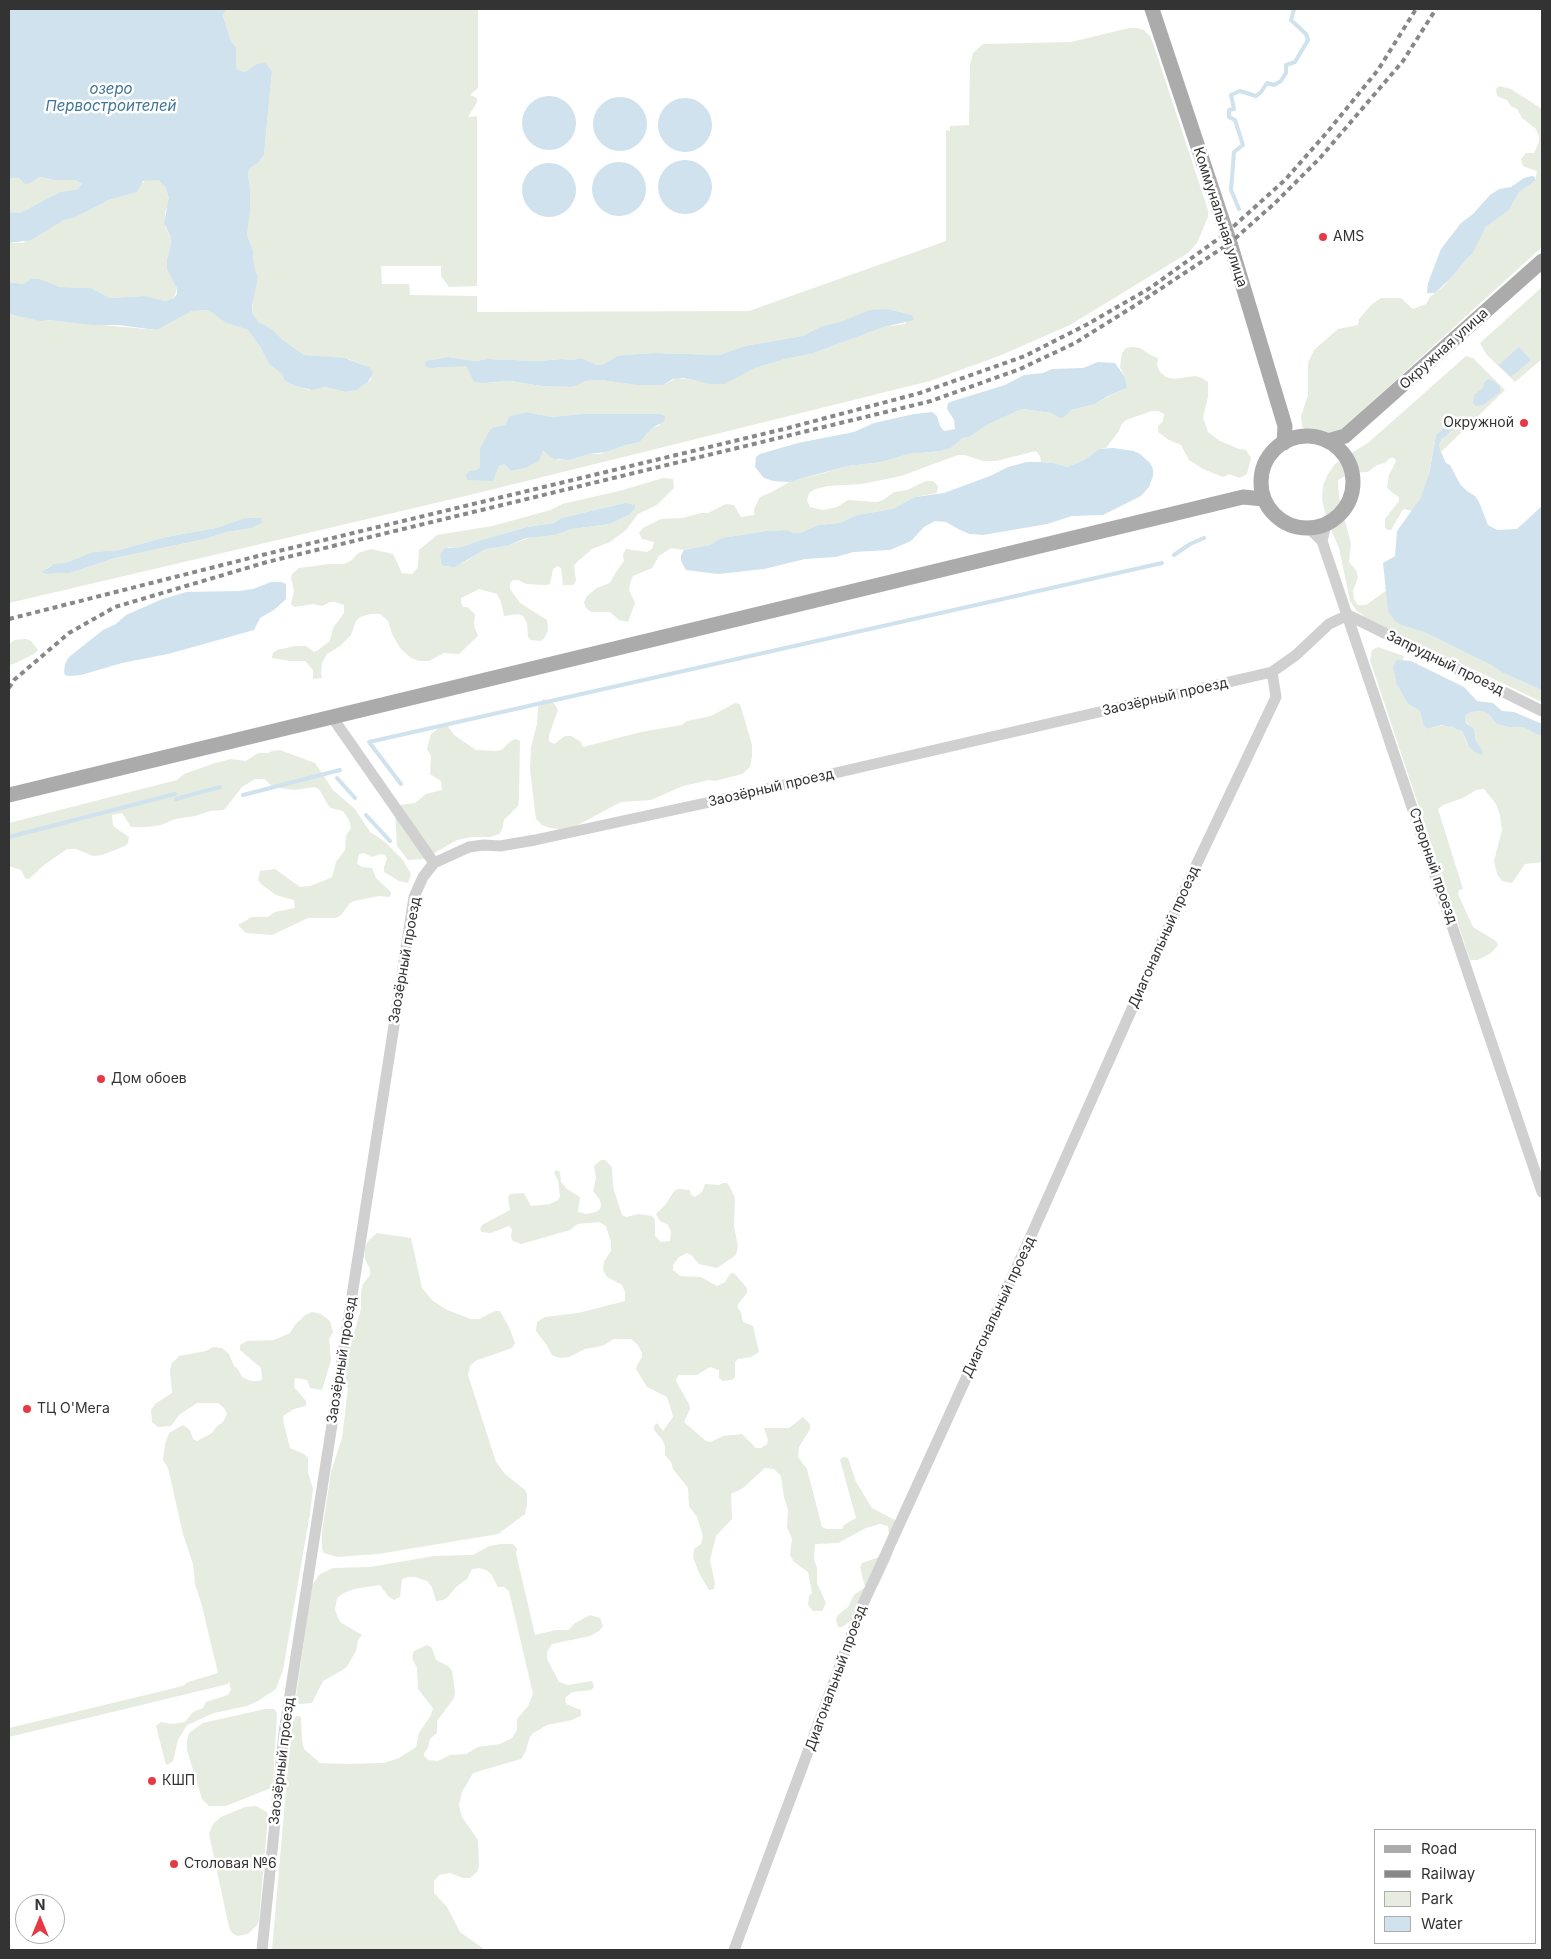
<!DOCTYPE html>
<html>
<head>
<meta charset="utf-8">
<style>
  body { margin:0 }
  #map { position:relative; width:1551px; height:1959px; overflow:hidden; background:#fff; font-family:Inter,sans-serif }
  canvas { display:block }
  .frame { position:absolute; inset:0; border:10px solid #333; pointer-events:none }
  .legend { position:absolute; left:1374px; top:1829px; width:162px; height:115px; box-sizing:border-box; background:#fff; border:1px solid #adadad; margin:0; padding:6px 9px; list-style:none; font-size:15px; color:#333 }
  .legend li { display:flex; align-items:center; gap:10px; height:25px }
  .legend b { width:25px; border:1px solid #adadad }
  .north { position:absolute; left:15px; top:1894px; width:50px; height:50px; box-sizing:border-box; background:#fff; border:1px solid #adadad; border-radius:50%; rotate:0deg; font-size:14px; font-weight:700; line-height:20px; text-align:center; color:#333 }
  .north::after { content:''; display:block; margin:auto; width:18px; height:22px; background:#e63946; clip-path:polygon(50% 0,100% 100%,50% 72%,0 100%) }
</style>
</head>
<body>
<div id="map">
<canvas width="1551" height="1959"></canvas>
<div class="frame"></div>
<ul class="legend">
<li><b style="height:6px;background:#ababab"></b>Road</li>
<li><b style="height:6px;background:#888"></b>Railway</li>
<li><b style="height:14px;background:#e6ecdf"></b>Park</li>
<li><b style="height:14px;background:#cfe2ee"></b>Water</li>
</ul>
<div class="north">N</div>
</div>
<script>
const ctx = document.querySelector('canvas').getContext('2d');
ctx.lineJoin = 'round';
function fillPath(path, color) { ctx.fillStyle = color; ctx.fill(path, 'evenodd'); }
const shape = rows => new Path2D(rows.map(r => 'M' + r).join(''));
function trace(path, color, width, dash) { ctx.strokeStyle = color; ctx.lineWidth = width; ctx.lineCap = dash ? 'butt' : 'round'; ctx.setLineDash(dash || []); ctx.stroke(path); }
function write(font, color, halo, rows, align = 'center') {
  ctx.font = font + ' Inter,sans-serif'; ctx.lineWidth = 5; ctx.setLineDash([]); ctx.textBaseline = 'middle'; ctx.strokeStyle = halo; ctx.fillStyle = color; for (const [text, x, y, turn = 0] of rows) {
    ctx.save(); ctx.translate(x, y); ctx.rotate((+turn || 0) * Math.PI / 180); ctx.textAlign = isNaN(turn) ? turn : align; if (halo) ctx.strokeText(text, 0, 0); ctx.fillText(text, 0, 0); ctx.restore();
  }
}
fillPath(shape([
  [226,9,478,9,478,88,470,95,477,98,477,102,468,117,477,116,477,286,449,287,441,276,441,266,381,266,382,284,409,284,410,295,477,296,477,312,749,311,946,241,946,130,950,131,950,126,969,125,970,65,973,53,983,44,1071,42,1129,28,1136,28,1144,30,1150,36,1153,43,1208,210,1208,217,1197,243,1188,253,1070,325,999,356,930,381,474,494,9,603,9,314,36,319,157,330,192,311,208,310,226,323,248,330,259,345,269,364,282,374,284,380,295,386,309,390,325,387,346,392,357,390,371,380,369,367,349,359,304,355,283,340,272,329,259,322,252,313,253,296,258,277,254,265,253,250,247,235,250,188,248,173,250,168,258,163,264,155,272,71,266,63,253,67,245,72,236,69,233,44,231,41,223,16],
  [888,309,912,315,905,324,884,327,811,354,785,359,755,368,736,377,698,381,677,378,663,385,632,384,601,380,585,381,576,386,571,387,542,386,510,381,489,383,466,366,446,366,436,368,432,360,448,357,475,361,488,359,538,361,562,359,573,360,581,358,598,365,604,364,617,356,623,355,654,353,719,355,745,346,802,336,822,326,840,322,861,314],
  [526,412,552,417,581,414,660,414,660,425,651,429,640,442,626,445,600,454,589,454,569,460,558,460,542,451,539,461,526,468,511,471,504,464,499,466,495,476,470,471,476,470,480,467,480,448,494,427,505,425,511,416],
  [245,518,258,525,250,528,227,532,205,539,115,558,70,573,46,574,46,569,50,566,65,563,93,552,119,550,166,537,216,528],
  [1499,86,1511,89,1542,109,1542,247,1342,429,1326,437,1308,434,1302,426,1301,416,1308,395,1308,363,1314,350,1338,329,1358,325,1359,319,1371,305,1381,298,1401,298,1413,309,1426,304,1430,297,1444,286,1468,258,1486,227,1509,210,1519,192,1535,181,1537,171,1523,166,1521,159,1526,153,1534,153,1539,142,1539,137,1536,129,1522,118,1517,109,1511,106,1507,100,1497,96,1496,89],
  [13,177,31,181,40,177,54,180,75,180,82,184,78,189,60,192,20,213,13,213,9,212,9,178],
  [148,179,159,180,163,183,169,198,169,203,165,212,165,227,171,238,170,249,167,258,177,288,174,298,165,301,144,296,110,298,91,288,60,287,40,279,31,279,23,284,9,282,9,243,22,243,64,220,74,218,109,200,136,192,140,184],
  [1542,287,1542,359,1515,382,1486,354,1480,343],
  [1133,347,1140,348,1152,356,1158,358,1157,365,1160,372,1166,377,1174,379,1195,376,1202,378,1208,382,1208,397,1203,418,1208,432,1220,441,1239,449,1246,450,1251,458,1247,474,1240,478,1229,474,1223,477,1203,469,1189,460,1181,445,1169,440,1158,432,1158,426,1163,421,1164,414,1158,411,1152,411,1126,420,1121,425,1119,431,1106,448,1099,449,1084,460,1067,467,1054,463,1041,462,1040,456,1036,451,996,461,983,461,965,455,958,455,901,476,862,484,828,486,815,489,809,493,807,500,810,507,823,510,837,507,848,500,877,502,883,500,894,492,907,490,926,481,933,481,938,486,937,493,915,497,892,509,857,515,839,523,818,525,800,533,793,533,787,530,766,531,729,537,710,545,684,550,671,548,659,556,652,568,633,576,630,583,629,590,635,603,628,622,619,620,610,612,591,612,586,608,584,602,587,596,597,588,610,583,616,572,624,561,623,555,626,549,647,552,652,549,654,542,642,539,639,533,643,528,661,519,682,518,701,513,708,513,726,504,734,505,741,517,754,515,754,509,760,497,772,492,793,480,813,476,848,466,881,462,909,454,941,451,951,448,963,438,969,437,989,424,1022,409,1051,413,1059,418,1071,410,1095,404,1109,396,1127,388,1125,377,1120,367,1122,353,1126,348],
  [1466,356,1473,358,1505,390,1441,452,1439,445,1442,439,1460,422,1436,435,1428,478,1420,499,1412,511,1404,509,1402,511,1391,530,1387,530,1385,527,1385,519,1399,501,1399,497,1389,490,1387,487,1389,475,1396,461,1394,458,1390,458,1385,463,1377,465,1368,472,1351,473,1338,480,1339,497,1351,544,1349,562,1356,570,1358,577,1353,591,1354,599,1358,605,1366,605,1387,590,1388,611,1401,625,1424,632,1491,665,1503,673,1542,690,1542,702,1367,619,1356,610,1350,601,1339,548,1327,520,1322,499,1323,486,1327,476,1335,464,1369,442],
  [663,478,673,479,674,488,657,505,638,514,626,530,610,542,592,549,577,562,574,566,576,581,573,585,563,585,561,568,558,566,553,569,550,584,546,585,526,584,518,580,513,580,510,583,510,589,520,603,547,620,548,630,544,639,540,641,531,640,528,637,527,623,523,616,518,614,504,616,501,602,497,594,479,589,461,598,461,603,463,607,467,607,475,614,474,626,478,636,459,654,444,653,429,661,419,661,411,658,400,648,392,634,388,621,380,614,370,614,360,617,356,621,351,635,340,646,327,654,322,663,321,673,322,678,313,679,313,670,305,661,290,661,272,658,273,653,277,650,295,646,306,646,314,652,318,650,330,641,333,628,344,613,344,605,335,602,330,602,322,606,313,604,294,607,291,604,294,591,291,578,292,574,299,568,329,564,344,564,352,560,358,553,371,549,393,554,402,573,412,574,418,567,419,550,437,535,492,526,551,510,562,504,619,491],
  [625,503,635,509,629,515,610,524,572,529,555,535,534,536,507,546,486,549,463,563,447,567,441,563,440,555,449,547,462,547,478,541,527,527,554,523,561,518],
  [26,639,31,641,38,650,34,654,14,664,9,665,9,645,14,640],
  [1378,647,1404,656,1403,660,1399,660,1394,673,1396,683,1408,704,1420,711,1423,724,1427,729,1445,725,1455,728,1462,731,1467,744,1476,753,1483,751,1476,741,1475,733,1465,720,1465,716,1471,712,1482,711,1488,714,1495,722,1501,725,1525,727,1536,734,1542,736,1542,862,1525,864,1512,883,1502,881,1497,874,1494,861,1502,830,1500,815,1496,804,1484,789,1476,790,1463,798,1443,805,1438,809,1463,889,1459,890,1458,894,1473,927,1496,941,1498,945,1491,953,1478,960,1470,960,1370,660,1372,650],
  [543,699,554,703,558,710,549,735,549,741,554,744,565,736,571,736,581,742,583,747,641,732,682,725,687,721,711,716,735,703,740,704,752,745,752,757,750,767,742,774,715,781,709,780,683,786,651,800,621,802,574,827,559,829,550,828,542,825,536,819,530,770,531,747,537,724,538,707],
  [443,725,448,726,454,735,476,750,496,751,501,750,511,741,516,739,520,741,519,796,518,806,504,820,502,830,499,834,490,837,471,837,457,840,424,859,408,860,397,846,395,811,400,805,415,803,426,794,442,790,441,781,430,774,431,756,427,749,431,734],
  [280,750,315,763,333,790,355,809,370,832,384,841,403,860,411,874,408,883,399,881,384,872,384,867,387,859,385,855,381,854,372,857,364,853,359,854,357,864,362,867,372,868,376,878,391,892,390,897,379,896,354,901,350,903,341,915,336,918,308,918,272,935,246,933,238,925,252,917,268,917,275,912,295,908,294,900,276,895,261,884,258,880,260,871,275,869,300,887,310,886,328,879,332,877,336,862,345,850,346,836,351,828,349,820,343,811,331,808,328,805,319,789,314,787,295,790,280,788,271,785,264,779,255,779,242,787,224,810,210,811,195,816,175,819,161,825,147,827,131,827,122,813,112,815,113,826,129,837,128,843,125,846,102,855,93,856,76,849,67,849,44,865,29,879,25,878,21,870,9,866,9,823,177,780,184,774,212,764,231,759,246,761,258,753,268,753,272,751],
  [601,1160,605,1160,612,1167,613,1187,622,1215,626,1217,639,1214,652,1216,655,1220,655,1236,661,1242,670,1241,671,1232,668,1225,660,1221,656,1214,665,1205,675,1190,680,1189,690,1190,691,1195,695,1197,702,1192,705,1184,719,1185,723,1183,727,1183,730,1187,735,1198,734,1227,738,1246,736,1255,717,1268,699,1264,691,1255,687,1253,679,1257,673,1265,673,1270,680,1276,701,1277,717,1286,725,1282,730,1274,734,1273,747,1288,747,1293,738,1304,738,1308,741,1312,743,1322,753,1326,759,1352,751,1357,738,1359,735,1362,735,1377,732,1380,723,1381,719,1378,719,1370,710,1367,697,1375,679,1375,676,1379,677,1383,689,1404,690,1409,684,1422,706,1441,711,1442,723,1436,742,1434,756,1448,761,1448,767,1444,768,1440,764,1428,789,1428,803,1417,810,1424,810,1429,799,1447,798,1457,807,1469,822,1527,827,1529,842,1529,844,1525,856,1518,840,1460,843,1457,848,1458,856,1482,872,1508,895,1520,895,1543,891,1558,879,1584,854,1619,842,1627,838,1627,836,1619,838,1615,848,1607,854,1595,865,1587,860,1567,862,1563,879,1557,889,1534,888,1526,880,1524,866,1528,838,1543,815,1544,814,1559,817,1568,817,1583,826,1603,822,1611,813,1611,808,1605,809,1596,812,1593,808,1572,794,1562,790,1555,792,1539,787,1527,788,1510,784,1497,781,1476,774,1469,765,1468,743,1488,731,1494,732,1519,716,1536,710,1560,715,1584,714,1589,709,1590,699,1573,693,1557,694,1549,701,1544,703,1536,697,1517,689,1506,688,1488,673,1469,671,1462,665,1455,665,1446,662,1439,654,1430,654,1426,657,1423,663,1431,673,1417,671,1409,667,1397,647,1387,636,1369,637,1365,642,1357,642,1353,638,1345,631,1339,614,1339,602,1346,585,1349,569,1357,560,1358,552,1355,546,1344,536,1331,537,1322,545,1317,578,1313,625,1301,625,1292,622,1285,607,1277,603,1270,604,1262,611,1251,611,1242,606,1226,599,1222,578,1224,570,1230,521,1244,513,1241,511,1237,512,1229,509,1226,491,1233,482,1232,480,1229,482,1225,510,1210,508,1197,510,1194,524,1193,531,1206,550,1204,558,1200,560,1197,558,1180,554,1173,556,1170,560,1172,561,1182,567,1189,580,1197,578,1212,586,1214,596,1212,600,1209,601,1205,600,1200,593,1191,596,1178,594,1166],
  [377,1233,411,1238,422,1288,433,1301,447,1310,471,1319,479,1319,495,1311,500,1311,509,1327,515,1343,512,1348,475,1361,470,1366,468,1375,496,1462,505,1474,525,1490,527,1494,527,1504,525,1514,498,1534,378,1554,337,1557,324,1553,322,1549,322,1532,331,1472,342,1438,348,1388,344,1382,349,1351,361,1309,361,1291,363,1284,370,1275,370,1269,365,1259,365,1247,368,1241],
  [312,1312,321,1314,330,1321,333,1332,329,1339,331,1360,322,1390,310,1388,307,1380,295,1378,294,1387,306,1401,306,1406,294,1409,283,1416,284,1425,290,1448,304,1454,308,1458,308,1472,313,1489,310,1513,283,1670,276,1689,258,1701,247,1706,214,1713,187,1725,178,1740,173,1761,167,1765,166,1765,156,1726,161,1722,172,1724,185,1722,193,1712,203,1708,206,1702,228,1695,231,1690,229,1681,228,1684,9,1737,9,1728,183,1686,188,1682,218,1673,202,1606,195,1584,193,1564,183,1534,168,1468,163,1460,165,1444,169,1433,183,1425,190,1430,193,1439,197,1441,212,1433,217,1426,223,1422,227,1414,224,1408,218,1403,197,1403,179,1415,171,1426,158,1427,152,1422,151,1410,155,1404,172,1393,170,1370,172,1363,179,1356,206,1351,213,1347,222,1348,229,1354,234,1366,238,1369,242,1377,251,1381,259,1381,262,1379,261,1368,240,1350,240,1345,247,1341,274,1340,290,1333,295,1325,305,1315],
  [501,1544,513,1544,517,1549,516,1553,535,1635,556,1630,568,1630,575,1623,590,1615,600,1618,603,1626,599,1631,590,1636,552,1644,547,1652,547,1659,559,1682,568,1685,592,1681,594,1687,591,1690,572,1692,565,1698,566,1704,581,1710,581,1716,572,1720,547,1725,532,1734,529,1739,526,1751,521,1759,473,1773,462,1792,459,1805,462,1817,478,1840,479,1866,477,1872,470,1878,463,1878,450,1873,439,1875,434,1881,434,1893,447,1907,460,1932,485,1950,272,1950,291,1732,293,1722,296,1716,299,1716,301,1718,302,1740,304,1749,320,1763,346,1764,384,1763,399,1758,416,1747,419,1733,431,1715,433,1708,418,1689,417,1668,412,1658,414,1651,427,1645,432,1648,436,1660,448,1666,452,1671,455,1692,454,1698,437,1721,437,1733,430,1739,428,1748,424,1753,424,1756,428,1760,438,1761,450,1755,466,1754,478,1747,500,1744,512,1738,517,1730,517,1719,528,1706,533,1694,509,1591,504,1587,498,1587,491,1574,486,1570,479,1568,472,1569,467,1579,456,1587,448,1597,443,1600,436,1601,432,1587,427,1581,415,1577,408,1577,402,1579,400,1597,394,1600,388,1596,380,1585,354,1589,342,1594,337,1598,335,1610,340,1622,362,1635,358,1640,356,1651,346,1668,323,1681,312,1703,299,1704,296,1697,312,1585,320,1574,333,1568,370,1567,434,1556,473,1555,489,1546],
  [265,1709,274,1709,277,1713,273,1782,271,1788,226,1806,209,1806,202,1799,187,1750,187,1740,189,1733,203,1723],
  [256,1806,267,1812,268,1816,259,1920,257,1925,248,1934,238,1936,232,1933,229,1927,209,1834,213,1824,221,1817,245,1807]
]), '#e6ecdf');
fillPath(shape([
  [9,9,226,9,223,16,231,41,236,48,236,69,245,72,257,64,266,63,272,71,264,155,258,163,250,168,248,173,250,188,250,209,247,235,253,250,254,265,258,277,252,306,252,313,259,322,272,329,283,340,304,355,345,358,369,367,373,373,368,382,357,390,346,392,325,387,312,390,295,386,284,380,282,374,269,364,259,345,248,330,226,323,208,310,192,311,157,330,118,325,94,325,48,320,41,321,9,314,9,282,23,284,31,279,40,279,60,287,91,288,110,298,145,296,165,301,174,298,177,294,177,288,167,269,167,258,170,249,171,238,164,223,169,198,165,187,159,180,143,181,137,192,109,200,74,218,64,220,31,240,9,243,9,212,20,213,60,192,78,189,82,184,75,180,54,180,40,177,30,183,25,184,19,178,9,178],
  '522 123a27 27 0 1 1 54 0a27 27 0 1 1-54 0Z',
  '593 124a27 27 0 1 1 54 0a27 27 0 1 1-54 0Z',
  '658 125a27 27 0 1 1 54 0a27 27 0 1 1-54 0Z',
  '658 187a27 27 0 1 1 54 0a27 27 0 1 1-54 0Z',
  '592 189a27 27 0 1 1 54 0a27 27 0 1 1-54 0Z',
  '522 190a27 27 0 1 1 54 0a27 27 0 1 1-54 0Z',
  [1532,176,1535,177,1535,181,1519,192,1509,210,1486,227,1473,252,1450,279,1435,293,1427,293,1428,283,1441,249,1461,223,1473,214,1490,195,1499,189,1511,187,1524,178],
  [888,309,912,315,914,320,884,327,811,354,785,359,755,368,724,384,711,384,683,378,673,379,663,385,638,385,601,380,585,381,576,386,571,387,542,386,510,381,484,383,474,382,466,366,429,368,425,366,426,361,448,357,475,361,488,359,538,361,562,359,573,360,581,358,598,365,604,364,617,356,623,355,654,353,719,355,745,346,802,336,822,326,840,322,870,310],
  [1519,347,1531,360,1511,377,1499,365],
  [1098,362,1115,363,1125,377,1127,388,1108,396,1095,404,1071,410,1064,417,1059,418,1051,413,1022,409,989,424,969,437,963,438,951,448,941,451,909,454,881,462,848,466,788,482,773,481,764,478,755,467,756,457,760,454,798,443,854,432,874,423,914,414,932,412,937,416,940,426,944,431,955,429,954,420,947,409,948,403,953,401,1005,385,1024,375,1043,373,1052,369,1083,368],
  [1488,379,1494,381,1500,387,1500,392,1483,405,1475,406,1473,403,1474,395,1483,388,1484,383],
  [526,412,552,417,581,414,660,414,665,416,664,421,651,429,640,442,626,445,606,452,589,454,569,460,554,459,543,451,539,461,526,468,511,471,504,464,499,466,493,481,467,480,466,474,470,471,476,470,480,467,480,448,490,430,494,427,505,425,510,416],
  [1455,419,1461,422,1442,439,1439,445,1441,452,1446,463,1450,465,1460,484,1467,491,1475,496,1479,502,1488,525,1497,530,1517,529,1542,506,1542,690,1503,673,1491,665,1424,632,1401,625,1395,621,1388,611,1383,563,1395,556,1397,531,1420,499,1429,474,1436,435],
  [1113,448,1134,451,1140,454,1150,463,1153,469,1153,476,1149,487,1141,496,1103,515,1072,516,1047,524,983,535,970,534,960,530,946,522,935,521,924,527,911,541,890,550,853,552,836,557,805,559,764,569,718,574,686,570,681,561,681,555,684,550,710,545,722,538,766,531,787,530,793,533,800,533,818,525,839,523,857,515,892,509,915,497,944,493,990,476,1008,467,1027,462,1041,462,1054,463,1067,467,1084,460,1099,449],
  [625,503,635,505,635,509,629,515,610,524,572,529,555,535,526,538,507,546,486,549,455,567,443,566,441,563,440,555,445,548,462,547,478,541,527,527,554,523,561,518],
  [245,518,261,518,262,523,251,528,227,532,205,539,115,558,70,573,46,574,42,572,54,564,65,563,93,552,119,550,166,537,216,528],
  [271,582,281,582,286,584,286,599,274,610,260,618,254,630,168,654,122,663,81,675,69,676,65,675,64,672,65,664,69,657,103,630,116,624,126,615,160,600,186,592,239,591,253,589],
  [1399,660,1411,661,1464,687,1477,701,1493,703,1502,711,1514,712,1540,723,1542,724,1542,736,1536,734,1524,727,1510,727,1497,724,1488,714,1482,711,1471,712,1465,716,1465,720,1467,724,1474,729,1476,741,1483,751,1482,755,1476,753,1469,747,1462,731,1452,727,1442,725,1427,729,1423,724,1420,711,1408,704,1396,683,1393,667,1396,661]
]), '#cfe2ee');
trace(shape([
  [1239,209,1231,190,1234,152,1243,145,1235,120,1229,117,1229,110,1234,109,1231,95,1240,91,1256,96,1261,92,1267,83,1274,85,1281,81,1286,73,1286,65,1295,62,1308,40,1306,34,1291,20,1294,9],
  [1174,555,1190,544,1204,538],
  [337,778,355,798],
  [401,784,369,742,1162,563],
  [243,795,340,770],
  [176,799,220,787],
  [366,815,390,841],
  [9,837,175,794]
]), '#cfe2ee', 4);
trace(shape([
  [1309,528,1322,541,1542,1192],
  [1322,541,1326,524],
  [1348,615,1542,711],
  [332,717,434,863],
  [262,1950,284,1733,414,897,423,877,434,863,469,847,484,845,500,846,535,840,710,802,1272,672,1296,655,1329,624,1348,615],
  [734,1950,863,1604,1030,1238,1191,876,1276,697,1272,672]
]), '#d0d0d0', 11);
trace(shape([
  [1152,9,1230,243,1285,426,1284,443],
  '1261 482a46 46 0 1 1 92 0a46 46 0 1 1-92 0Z',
  [1328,441,1345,436,1542,261],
  [9,795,1243,497,1264,499]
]), '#ababab', 15);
trace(shape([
  [9,619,258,556,788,428,920,393,1025,356,1086,325,1150,288,1225,234,1285,180,1329,130,1378,70,1416,9],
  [9,688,14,680,69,633,115,607,267,562,931,401,1020,369,1075,343,1139,303,1230,243,1275,203,1320,158,1403,61,1436,9]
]), '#888', 4, [5, 4]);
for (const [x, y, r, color] of [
  [1323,237,5,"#e63946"],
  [1524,423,5,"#e63946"],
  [101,1079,5,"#e63946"],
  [27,1409,5,"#e63946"],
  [152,1781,5,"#e63946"],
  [174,1864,5,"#e63946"]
]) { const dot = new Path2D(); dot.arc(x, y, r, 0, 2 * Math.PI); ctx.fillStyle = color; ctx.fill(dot); trace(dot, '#fff', 2); }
write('14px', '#333', '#fff', [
  ["Коммунальная улица",1220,217,72],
  ["Окружная улица",1444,349,-42],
  ["Запрудный проезд",1445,663,26],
  ["Заозёрный проезд",1165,697,-13],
  ["Заозёрный проезд",771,788,-13],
  ["Створный проезд",1433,866,71],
  ["Диагональный проезд",1164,937,-66],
  ["Заозёрный проезд",405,960,-80],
  ["Диагональный проезд",999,1307,-65],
  ["Заозёрный проезд",342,1360,-81],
  ["Диагональный проезд",836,1678,-70],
  ["Заозёрный проезд",282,1761,-83]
]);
write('14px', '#333', '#fff', [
  ["AMS",1333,237],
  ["Окружной",1514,423,"right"],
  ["Дом обоев",111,1079],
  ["ТЦ О'Мега",37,1409],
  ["КШП",162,1781],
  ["Столовая №6",184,1864]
], 'left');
write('italic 15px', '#3f7597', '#fff', [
  ["озеро",111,89],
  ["Первостроителей",111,106]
]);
</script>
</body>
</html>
